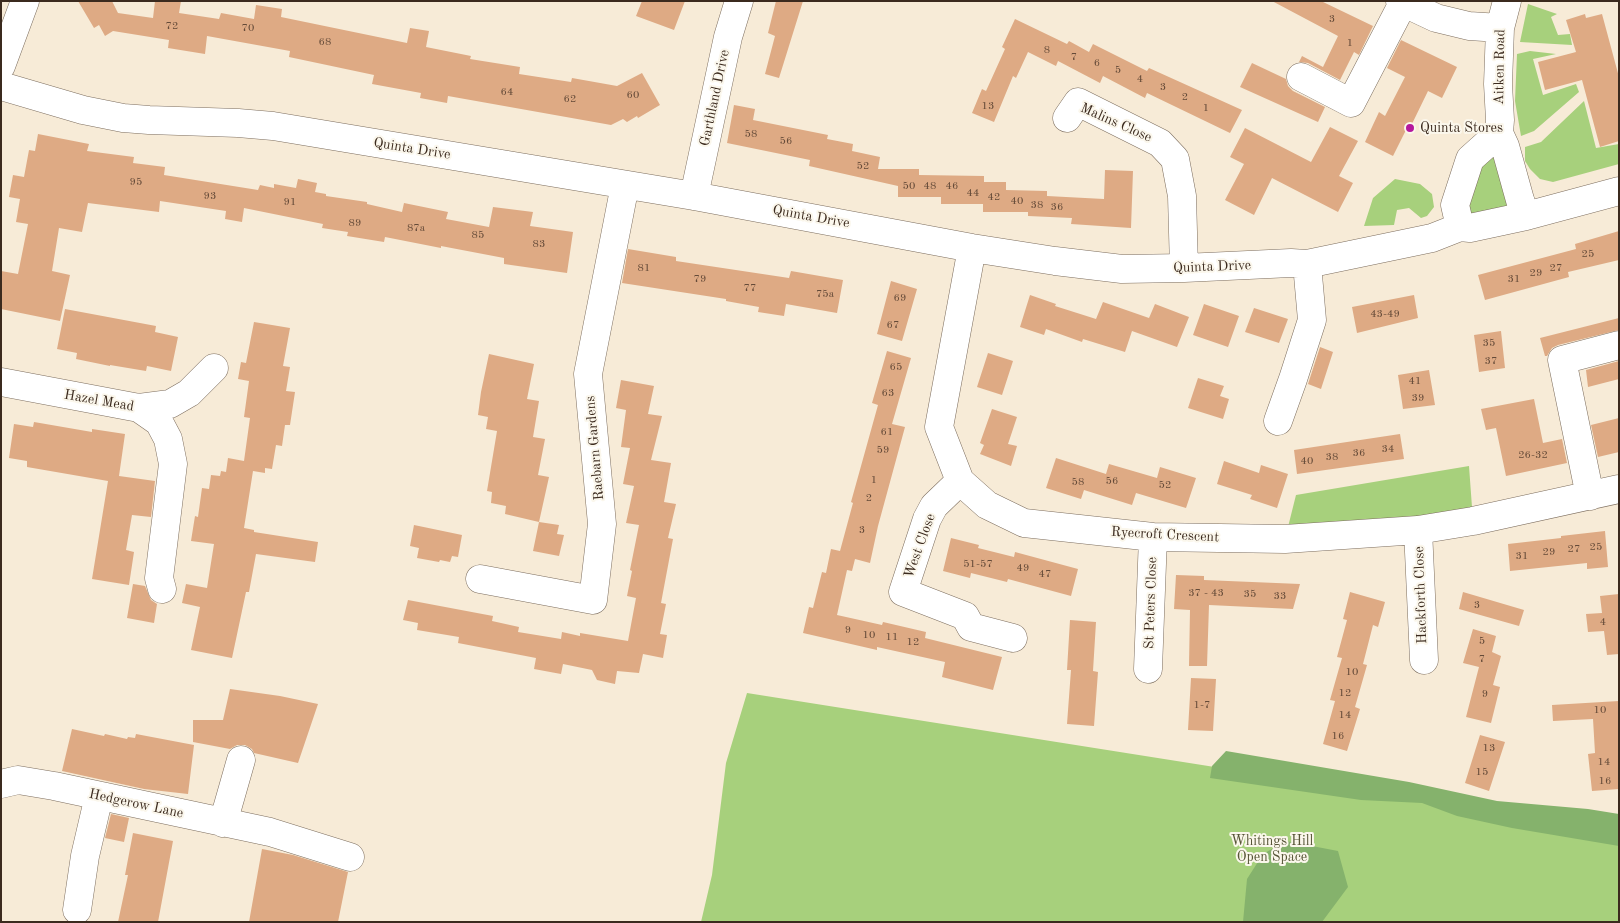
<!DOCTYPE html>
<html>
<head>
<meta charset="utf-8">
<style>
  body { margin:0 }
  #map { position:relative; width:1620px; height:923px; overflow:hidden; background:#f7ebd7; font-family:"Old Standard TT",serif }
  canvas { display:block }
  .frame { position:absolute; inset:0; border:2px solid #3b2a1e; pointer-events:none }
</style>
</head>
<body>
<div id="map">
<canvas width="1620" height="923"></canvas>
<div class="frame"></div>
</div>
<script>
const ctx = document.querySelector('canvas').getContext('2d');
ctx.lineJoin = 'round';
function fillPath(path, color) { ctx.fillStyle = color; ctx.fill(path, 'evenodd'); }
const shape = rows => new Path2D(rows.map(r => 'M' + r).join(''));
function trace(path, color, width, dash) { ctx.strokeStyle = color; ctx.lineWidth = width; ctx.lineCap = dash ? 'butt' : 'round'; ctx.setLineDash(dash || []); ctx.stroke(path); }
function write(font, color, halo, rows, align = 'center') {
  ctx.font = font + ' "Old Standard TT",serif'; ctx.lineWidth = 4; ctx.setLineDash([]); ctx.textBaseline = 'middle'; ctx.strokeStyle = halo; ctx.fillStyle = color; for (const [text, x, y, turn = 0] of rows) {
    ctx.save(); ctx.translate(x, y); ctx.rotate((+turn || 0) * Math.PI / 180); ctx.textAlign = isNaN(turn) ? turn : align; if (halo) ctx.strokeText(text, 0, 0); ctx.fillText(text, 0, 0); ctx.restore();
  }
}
fillPath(shape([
  [1528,4,1557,14,1551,17,1558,35,1570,34,1572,45,1520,42],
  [1530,51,1556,54,1533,59,1543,95,1576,84,1579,92,1534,131,1521,136,1515,101,1517,54],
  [1584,101,1596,148,1619,144,1619,164,1553,182,1540,179,1530,169,1525,161,1525,147,1541,142],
  [1499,133,1525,211,1460,227,1470,159],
  [1395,179,1420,184,1432,194,1434,207,1427,216,1421,218,1409,208,1397,210,1394,225,1364,226,1373,198],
  [1469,466,1473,521,1285,539,1296,495],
  [747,693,1619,831,1619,922,701,922,712,875,726,763]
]), '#a7d07c');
fillPath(shape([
  [1226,751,1409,782,1497,801,1588,809,1619,814,1619,846,1512,828,1457,816,1422,803,1361,800,1210,778,1212,766],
  [1286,841,1338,851,1348,887,1322,922,1243,922,1247,879,1263,854]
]), '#85b26c');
fillPath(shape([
  [78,1,112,1,118,13,153,18,155,1,181,1,179,13,219,19,221,13,254,19,256,5,282,9,281,17,407,43,410,28,429,31,426,47,471,56,470,59,520,67,519,74,571,82,572,78,617,86,642,73,660,105,638,118,637,116,627,122,623,119,611,125,448,96,447,103,420,98,421,93,372,84,374,75,289,57,290,51,207,36,205,54,168,48,169,40,113,31,105,36,99,25,94,28],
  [642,1,685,1,674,30,636,16],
  [776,1,803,1,779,78,765,74,775,36,768,33],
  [1272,1,1321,1,1373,26,1359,55,1354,52,1340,80,1308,63,1299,62,1302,56,1323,67,1338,36],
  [1585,14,1586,18,1602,14,1619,77,1619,141,1600,147,1582,80,1545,90,1538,62,1576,52,1566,20],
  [1015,19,1067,44,1069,41,1089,52,1093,44,1147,71,1149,68,1242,110,1230,133,1147,93,1145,98,1103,76,1100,83,1058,61,1056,66,1028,52,1016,78,1013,76,994,122,972,113,982,89,986,91,1005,49,1002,47],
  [1401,40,1457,67,1442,98,1428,91,1410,128,1408,126,1393,156,1365,142,1379,112,1385,116,1405,77,1387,68],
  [1252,63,1286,79,1288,86,1293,91,1325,107,1318,122,1240,87],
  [734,105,755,109,753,120,828,135,827,139,853,144,852,151,880,157,878,169,919,169,919,175,984,176,984,182,1006,182,1006,190,1047,191,1047,196,1104,199,1105,170,1133,171,1131,228,1071,224,1072,218,1028,216,1028,212,983,212,983,204,941,204,941,197,898,197,898,186,809,166,810,160,727,143],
  [1330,127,1358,141,1339,176,1353,183,1338,212,1272,178,1254,215,1225,200,1244,164,1230,157,1245,128,1311,162],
  [38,134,89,144,87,151,134,157,133,163,165,167,164,175,258,190,260,185,274,188,274,184,296,188,298,179,317,183,315,192,326,194,326,196,367,202,367,204,402,212,404,203,448,212,446,219,489,227,493,207,533,212,530,226,573,232,567,273,504,264,504,258,441,246,441,248,385,237,384,242,347,236,348,232,322,228,323,224,244,208,242,222,225,219,226,211,160,201,159,212,88,203,82,232,59,228,52,271,70,275,60,321,1,309,1,271,18,274,28,224,16,222,20,199,9,197,13,175,24,177,29,150,35,151],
  [1619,231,1619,260,1568,272,1569,277,1485,300,1478,275,1576,249,1575,244],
  [628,249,676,257,676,261,789,278,791,271,843,280,837,313,786,304,784,316,758,312,759,307,726,301,726,299,622,283],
  [891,281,917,289,902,341,877,334],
  [1030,295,1056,304,1055,306,1096,319,1103,302,1149,318,1155,304,1189,317,1177,347,1132,331,1125,352,1083,339,1082,342,1046,329,1044,335,1020,327],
  [1414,295,1418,318,1357,333,1352,307],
  [1204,304,1239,316,1228,347,1193,335],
  [1254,308,1288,319,1279,343,1245,332],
  [65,309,156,326,155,332,178,337,171,371,147,366,146,371,110,365,110,366,76,359,77,353,57,349],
  [1619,318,1619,330,1558,345,1552,348,1547,356,1545,356,1540,338],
  [254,322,290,328,283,366,290,367,286,391,295,392,290,425,285,425,282,446,276,445,272,469,265,468,265,473,253,471,244,528,254,530,254,532,318,542,315,562,256,554,249,592,246,592,232,658,191,650,200,607,182,603,186,584,207,588,214,544,191,541,195,516,198,517,202,488,209,489,211,475,220,476,221,471,226,472,228,458,244,461,250,418,244,417,249,381,238,379,241,362,246,363],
  [1501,331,1505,368,1479,372,1474,335],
  [1320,347,1333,352,1321,389,1308,384],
  [887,351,911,358,892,424,905,427,878,526,870,563,855,559,852,571,847,570,837,615,882,625,883,622,926,632,925,638,1002,657,993,690,942,677,945,662,877,647,877,650,803,633,809,607,813,608,822,572,826,573,831,549,840,551,853,503,851,502,878,405,872,403],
  [988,353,1013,361,1002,395,977,387],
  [489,354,534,364,527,399,539,401,533,437,545,439,538,475,549,477,539,522,505,514,506,506,491,503,492,492,487,491,497,431,486,429,488,417,478,415,481,392],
  [1619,361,1619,379,1588,387,1586,370],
  [1429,370,1435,405,1403,409,1398,375],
  [1198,378,1224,386,1220,396,1229,399,1223,419,1188,408],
  [621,380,654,386,648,414,662,416,651,460,671,463,664,502,676,504,668,538,673,539,661,603,666,604,660,634,667,635,663,658,643,654,639,673,617,671,615,684,597,680,592,670,563,664,561,674,534,669,536,658,458,643,459,637,417,630,418,623,403,620,408,600,493,616,492,621,519,627,518,632,561,639,562,632,580,636,580,633,628,641,636,598,627,596,632,571,630,570,639,525,626,523,634,486,623,484,630,448,621,447,626,410,616,408],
  [1534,399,1543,443,1562,439,1567,463,1506,476,1496,428,1486,430,1481,409],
  [992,409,1017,417,1008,444,1017,446,1011,466,980,454,984,445,980,443],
  [1619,418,1619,452,1598,457,1591,425],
  [34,422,92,432,92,429,125,434,119,476,155,481,151,517,132,515,126,550,134,552,129,585,92,579,108,481,27,467,27,461,9,458,14,424,33,427],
  [1400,434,1404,459,1297,474,1294,450],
  [1056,458,1106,474,1109,464,1157,478,1160,467,1196,478,1186,508,1136,493,1132,505,1084,490,1081,499,1046,488],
  [1224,461,1259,473,1261,465,1288,474,1277,508,1250,499,1252,495,1217,484],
  [539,522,559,525,557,534,564,535,559,556,533,551],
  [414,525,462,535,458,557,452,556,450,562,440,560,439,562,417,558,419,548,410,546],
  [1605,531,1608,567,1587,569,1587,563,1510,571,1508,544,1561,538,1561,536],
  [951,538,979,545,978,548,1014,557,1015,552,1078,569,1071,596,1008,579,1007,582,971,573,970,578,943,571],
  [1176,575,1204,576,1204,580,1300,584,1293,609,1209,605,1207,666,1189,666,1190,610,1174,609],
  [133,584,145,586,151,600,157,604,154,623,127,618],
  [1350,592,1385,602,1378,627,1373,625,1363,664,1367,665,1355,707,1360,709,1347,751,1323,744,1335,701,1330,700,1342,658,1337,657,1347,620,1343,619],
  [1463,592,1524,610,1519,626,1459,609],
  [1619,594,1619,654,1607,655,1604,631,1588,632,1586,614,1602,613,1600,596],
  [1070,620,1096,622,1093,671,1098,672,1094,726,1067,724,1071,670,1067,670],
  [1473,629,1496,636,1492,652,1501,656,1493,685,1500,687,1491,723,1466,717,1479,667,1463,663],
  [1191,678,1216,679,1213,731,1188,730],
  [230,689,280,696,318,704,298,763,254,753,252,749,245,745,237,745,230,749,193,742,193,720,223,720],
  [1619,701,1619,789,1592,791,1588,754,1595,753,1593,719,1553,721,1552,705],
  [72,729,104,736,105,734,127,739,128,737,135,738,136,734,194,745,188,794,144,789,62,771],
  [1480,735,1505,742,1489,791,1465,783],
  [111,814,129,818,124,842,105,838],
  [133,833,173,841,158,922,118,922,128,875,125,875],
  [262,849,293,855,348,872,338,922,249,922]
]), '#deaa84');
const minor = shape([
  [1400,1,1436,18,1469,26,1500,28],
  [1507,1,1500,28,1498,84,1500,120,1499,133,1505,146,1520,200,1526,216],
  [1301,77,1351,103,1403,3],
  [1,86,83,110,123,118,149,120,238,123,273,126,694,196,972,248,1055,261,1122,269,1184,268,1291,263,1307,264,1432,238,1460,227,1470,228,1526,216,1619,191],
  [1067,118,1078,102,1160,143,1175,159,1182,196,1184,268],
  [694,196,728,37,739,1],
  [1460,227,1455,205,1470,159,1499,133],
  [972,248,939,427,960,481,987,505,1024,523,1153,537,1285,539,1418,530,1473,521,1619,489],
  [1,382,139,408,170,404,189,393,214,368],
  [139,408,159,422,168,439,173,464,159,578,162,589],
  [1278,421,1293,379,1312,320,1307,264],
  [960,481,934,506,927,519,903,592,965,616,971,627,1013,638],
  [1590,496,1562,360,1619,345],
  [1418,530,1424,660],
  [480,579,593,600,602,524,588,374,625,185],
  [1148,669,1153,537],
  [1,784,18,780,54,786,270,832,350,857],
  [223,823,241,760],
  [77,910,85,856,99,796]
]);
const major = shape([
  [1,66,25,1]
]);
trace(minor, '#7d6e5f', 29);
trace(major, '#7d6e5f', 29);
trace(minor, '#fff', 28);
trace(major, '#fff', 28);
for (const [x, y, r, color] of [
  [1410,128,5,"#b5179e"]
]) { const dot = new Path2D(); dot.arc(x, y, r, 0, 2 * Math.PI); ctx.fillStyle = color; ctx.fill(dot); trace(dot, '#fbf7ec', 2); }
write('11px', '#644a38', null, [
  ["3",1332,19],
  ["72",172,26],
  ["70",248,28],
  ["68",325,42],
  ["1",1350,43],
  ["8",1047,50],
  ["7",1074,57],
  ["6",1097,63],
  ["5",1118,70],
  ["4",1140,79],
  ["3",1163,87],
  ["64",507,92],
  ["60",633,95],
  ["2",1185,97],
  ["62",570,99],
  ["13",988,106],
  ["1",1206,108],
  ["58",751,134],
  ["56",786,141],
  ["52",863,166],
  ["95",136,182],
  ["50",909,186],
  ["48",930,186],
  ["46",952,186],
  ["44",973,193],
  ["93",210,196],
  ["42",994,197],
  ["40",1017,201],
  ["91",290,202],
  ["38",1037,205],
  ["36",1057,207],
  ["89",355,223],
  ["87a",416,228],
  ["85",478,235],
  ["83",539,244],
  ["25",1588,254],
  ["81",644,268],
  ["27",1556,268],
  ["29",1536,273],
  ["79",700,279],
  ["31",1514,279],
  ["77",750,288],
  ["75a",825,294],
  ["69",900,298],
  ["43-49",1385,314],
  ["67",893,325],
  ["35",1489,343],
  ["37",1491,361],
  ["65",896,367],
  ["41",1415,381],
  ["63",888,393],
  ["39",1418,398],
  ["61",887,432],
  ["34",1388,449],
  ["59",883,450],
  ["36",1359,453],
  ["26-32",1533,455],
  ["38",1332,457],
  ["40",1307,461],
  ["1",874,480],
  ["56",1112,481],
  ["58",1078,482],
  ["52",1165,485],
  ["2",869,498],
  ["3",862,530],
  ["25",1596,547],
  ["27",1574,549],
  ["29",1549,552],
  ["31",1522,556],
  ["51-57",978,564],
  ["49",1023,568],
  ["47",1045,574],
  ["37 - 43",1206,593],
  ["35",1250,594],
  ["33",1280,596],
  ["3",1477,605],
  ["4",1603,622],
  ["9",848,630],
  ["10",869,635],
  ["11",892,637],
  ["5",1482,641],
  ["12",913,642],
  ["7",1482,659],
  ["10",1352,672],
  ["12",1345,693],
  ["9",1485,694],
  ["1-7",1202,705],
  ["10",1600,710],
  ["14",1345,715],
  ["16",1338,736],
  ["13",1489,748],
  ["14",1604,762],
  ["15",1482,772],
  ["16",1605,781]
]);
write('14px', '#3b2a1e', '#fbf7ec', [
  ["Aitken Road",1500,67,-89],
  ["Garthland Drive",715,98,-78],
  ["Malins Close",1116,123,24],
  ["Quinta Drive",412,149,9],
  ["Quinta Drive",811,217,10],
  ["Quinta Drive",1212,267,-2],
  ["Hazel Mead",99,401,10],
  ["Raebarn Gardens",595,448,-95],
  ["Ryecroft Crescent",1165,535,3],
  ["West Close",920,546,-70],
  ["Hackforth Close",1421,595,-92],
  ["St Peters Close",1151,603,-88],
  ["Hedgerow Lane",136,804,12]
]);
write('14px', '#3b2a1e', '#fbf7ec', [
  ["Quinta Stores",1420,128]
], 'left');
write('14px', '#565436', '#fbf7ec', [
  ["Whitings Hill",1272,841],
  ["Open Space",1272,857]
]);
</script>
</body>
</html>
